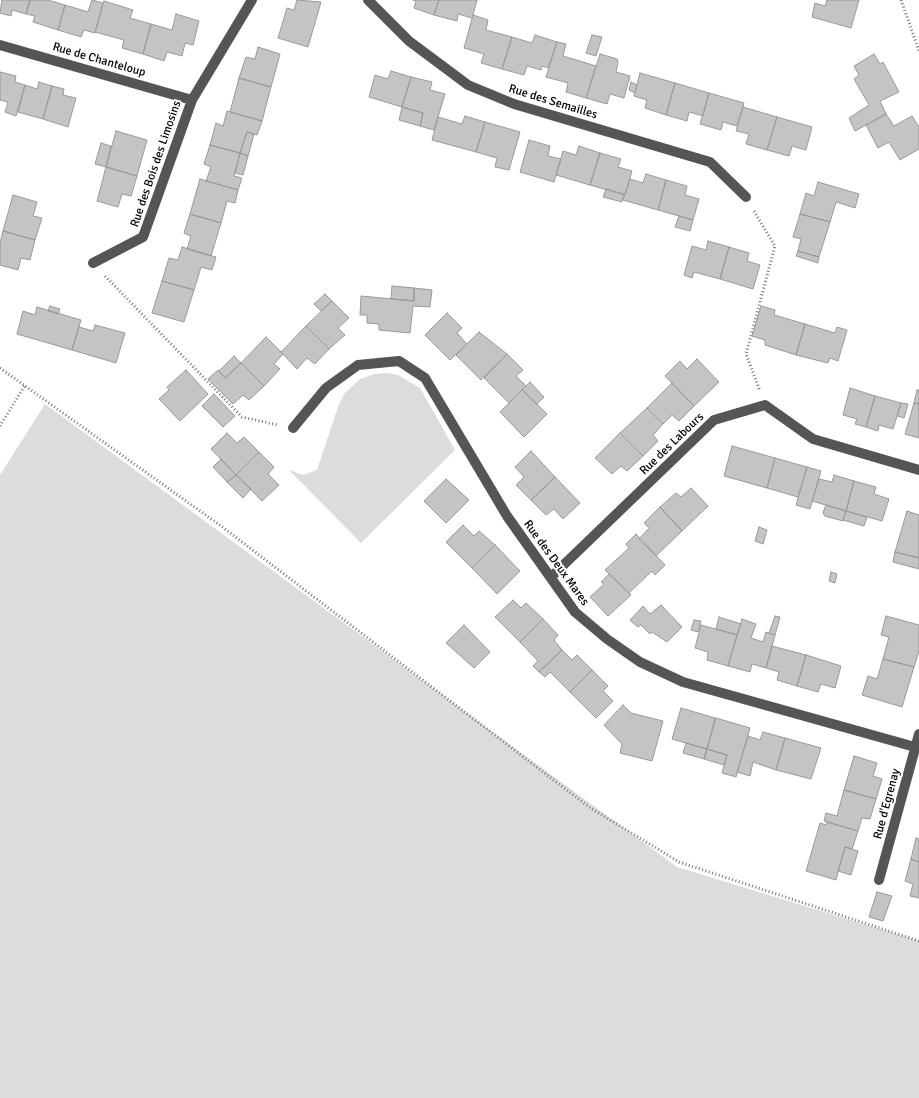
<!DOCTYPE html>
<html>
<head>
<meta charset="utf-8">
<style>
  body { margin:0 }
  canvas { display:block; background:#fff }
</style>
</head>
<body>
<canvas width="919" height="1098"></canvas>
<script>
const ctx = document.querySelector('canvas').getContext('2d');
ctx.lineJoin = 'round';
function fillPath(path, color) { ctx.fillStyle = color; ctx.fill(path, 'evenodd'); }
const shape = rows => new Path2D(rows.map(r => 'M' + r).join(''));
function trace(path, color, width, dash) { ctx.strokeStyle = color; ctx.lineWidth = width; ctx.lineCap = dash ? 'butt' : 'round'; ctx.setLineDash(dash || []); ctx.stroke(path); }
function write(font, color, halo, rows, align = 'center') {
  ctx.font = font + ' Signika,sans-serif'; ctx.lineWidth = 4; ctx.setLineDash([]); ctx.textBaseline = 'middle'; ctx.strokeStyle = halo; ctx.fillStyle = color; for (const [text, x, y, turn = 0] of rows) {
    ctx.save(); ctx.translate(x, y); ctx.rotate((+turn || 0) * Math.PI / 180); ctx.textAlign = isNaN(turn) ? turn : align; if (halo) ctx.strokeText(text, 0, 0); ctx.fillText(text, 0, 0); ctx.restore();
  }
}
fillPath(shape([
  [387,373,398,375,420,388,455,450,361,543,289,470,303,475,317,470,339,404,345,393,360,379,374,374],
  [45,404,677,867,919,941,919,1098,0,1098,0,475]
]), '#dcdcdc');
const building = shape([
  [2,0,30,0,26,14,12,10,11,16,0,13,2,0],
  [30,0,48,0,65,5,58,30,33,22,35,16,26,14,30,0],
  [92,0,103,3,95,33,84,30,81,37,58,30,65,5,88,12,92,0],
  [297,0,321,2,308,47,278,38,287,8,294,10,297,0],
  [413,0,439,0,434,15,414,8,416,1,413,0],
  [439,0,477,0,472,18,458,14,457,21,434,15,439,0],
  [827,0,859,0,851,28,812,17,815,3,825,6,827,0],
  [104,1,133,10,130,18,151,24,143,54,122,48,124,40,95,32,104,1],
  [176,14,199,21,193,45,185,43,182,56,167,52,164,61,143,54,151,24,172,30,176,14],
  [473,15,488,20,486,30,512,37,502,69,481,63,484,54,464,48,473,15],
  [535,35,557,42,548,68,542,66,541,70,527,66,524,75,502,69,512,37,532,43,535,35],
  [592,35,602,37,596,56,586,53,592,35],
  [557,42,566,44,563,56,596,66,586,98,566,92,568,83,546,77,557,42],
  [258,47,280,54,271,87,239,78,246,57,255,59,258,47],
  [600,54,617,59,618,62,616,72,630,76,624,98,610,94,607,104,586,98,600,54],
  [874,54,880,64,883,62,899,92,880,101,886,114,855,131,849,118,869,105,854,79,859,75,854,66,874,54],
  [391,71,411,77,402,107,369,97,375,75,388,79,391,71],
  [0,72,16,76,15,82,25,85,16,116,5,112,8,102,0,100,0,72],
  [640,73,675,83,666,115,645,108,647,100,634,96,640,73],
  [411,77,432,82,430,90,445,94,434,130,420,126,423,113,402,107,411,77],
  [239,78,271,87,262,121,230,112,239,78],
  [39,82,52,86,43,119,18,112,25,85,37,89,39,82],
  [631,82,637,85,635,93,629,90,631,82],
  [675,83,709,93,703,116,689,112,687,121,666,115,675,83],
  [52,86,64,89,63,95,76,98,68,127,43,119,52,86],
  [709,93,744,103,737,126,723,122,721,130,700,124,709,93],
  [402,107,423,113,420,126,399,120,402,107],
  [743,107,777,117,767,150,746,144,749,134,736,131,743,107],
  [227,111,262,121,257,135,247,132,240,153,210,145,216,123,223,126,227,111],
  [886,114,894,126,912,116,919,127,919,149,900,160,889,142,878,148,866,125,886,114],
  [465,116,485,122,476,152,432,140,438,117,462,124,465,116],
  [777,117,812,127,806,150,792,146,789,156,767,150,777,117],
  [485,122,520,132,509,170,495,167,497,158,476,152,485,122],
  [116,131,147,140,137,176,106,167,116,131],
  [247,132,254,134,248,156,240,153,247,132],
  [529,140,550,146,548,156,561,159,554,182,520,172,529,140],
  [101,143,111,146,106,167,95,164,101,143],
  [210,145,240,153,234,176,242,178,238,190,206,181,211,167,204,164,210,145],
  [579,146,600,153,590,185,556,175,563,151,576,155,579,146],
  [240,153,248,156,243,175,235,173,240,153],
  [600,153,621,159,618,167,632,171,625,195,590,185,600,153],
  [106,167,137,176,131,196,122,194,118,207,97,201,106,167],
  [646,174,666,180,658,210,623,200,630,179,643,183,646,174],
  [200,179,238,190,235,203,227,201,221,223,190,214,200,179],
  [666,180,687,186,685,195,699,199,693,220,658,210,666,180],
  [818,182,859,194,855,208,836,202,830,222,800,214,806,193,814,196,818,182],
  [606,189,624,194,622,202,603,197,606,189],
  [13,195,37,202,33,216,42,218,35,240,3,231,13,195],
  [190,214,221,223,211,256,187,249,191,236,184,233,190,214],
  [800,214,830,222,819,257,798,251,801,239,793,237,800,214],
  [679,216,693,220,690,231,675,227,679,216],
  [3,231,35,240,30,260,21,258,18,270,0,265,0,243,3,231],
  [708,241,729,247,720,279,694,272,692,278,684,275,692,246,706,250,708,241],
  [182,247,216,257,212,270,201,267,194,290,162,281,169,258,178,260,182,247],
  [729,247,749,253,747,261,760,265,753,289,720,279,729,247],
  [798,251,819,257,818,263,796,256,798,251],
  [162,281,194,290,184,322,152,313,162,281],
  [392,286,414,288,414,301,391,299,392,286],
  [414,288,432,290,430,307,413,306,410,333,379,330,379,324,367,323,367,315,360,315,361,296,414,301,414,288],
  [325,294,332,301,321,311,314,304,325,294],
  [332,301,349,318,338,328,345,335,329,349,306,326,332,301],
  [50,306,60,309,58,314,48,311,50,306],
  [761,306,775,310,774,315,805,324,796,355,765,345,765,340,752,336,761,306],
  [37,307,81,320,72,350,17,334,23,311,35,315,37,307],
  [447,313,462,328,457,333,467,344,450,360,425,335,447,313],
  [805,324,835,333,837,327,847,330,838,361,830,358,828,363,796,355,805,324],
  [95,325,125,333,116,363,72,350,79,327,93,331,95,325],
  [306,326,329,349,315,364,307,358,297,369,281,352,306,326],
  [479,332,507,354,481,380,456,355,479,332],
  [266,337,283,354,274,364,280,369,264,386,241,363,266,337],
  [507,354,523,370,516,376,526,386,509,403,484,378,507,354],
  [234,356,241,363,225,378,219,371,234,356],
  [697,359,719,382,694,406,665,376,680,361,687,369,697,359],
  [241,363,264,386,249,400,243,395,233,404,208,379,218,370,225,378,241,363],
  [186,370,208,394,180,421,159,399,169,390,167,387,186,370],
  [530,382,544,397,537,404,522,390,530,382],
  [672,383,694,406,679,421,672,415,663,424,647,408,672,383],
  [850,388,875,396,866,427,855,424,857,419,843,415,850,388],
  [522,390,547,414,524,437,500,412,522,390],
  [917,390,919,390,919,404,914,403,917,390],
  [214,394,235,416,223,427,202,406,214,394],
  [875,396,901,403,893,429,879,425,878,431,866,427,875,396],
  [901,403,908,404,904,418,897,416,901,403],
  [914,403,919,404,919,438,905,434,914,403],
  [647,408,663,424,653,435,658,441,643,456,620,433,647,408],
  [227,433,237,443,244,437,259,452,236,475,211,449,227,433],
  [620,433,643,456,627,471,621,466,612,474,595,458,620,433],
  [732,446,775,458,767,488,724,476,732,446],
  [531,451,555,477,531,500,516,485,524,477,515,467,531,451],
  [259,452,274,467,268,474,279,485,262,501,236,475,259,452],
  [775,458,807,467,798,497,767,488,775,458],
  [221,459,236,475,227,482,213,467,221,459],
  [807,467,821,471,810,509,796,505,807,467],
  [236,475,251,489,243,498,227,482,236,475],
  [834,475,854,481,846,511,812,501,819,479,832,482,834,475],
  [555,477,580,503,563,519,554,509,546,515,531,500,555,477],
  [446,479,469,500,446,523,424,501,446,479],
  [854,481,876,487,874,494,889,499,882,521,846,511,854,481],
  [691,488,708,506,682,531,660,507,676,493,681,497,691,488],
  [826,505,846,511,843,521,825,516,823,513,826,505],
  [660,507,682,531,656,556,639,539,649,528,644,523,660,507],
  [846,511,867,517,864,526,843,520,846,511],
  [907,511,919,515,919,558,895,552,907,511],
  [463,525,474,536,479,531,495,545,472,568,446,542,463,525],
  [759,527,767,530,763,544,755,541,759,527],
  [636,534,665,565,655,575,652,571,629,593,605,570,629,548,626,544,636,534],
  [495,545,520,571,497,594,472,568,495,545],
  [895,552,919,558,919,569,893,562,895,552],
  [831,572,837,574,835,583,829,581,831,572],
  [609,574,631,595,608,616,590,597,604,584,601,582,609,574],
  [513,600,521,608,526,603,543,619,520,642,495,617,513,600],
  [661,605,682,627,667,642,652,632,650,634,641,625,638,627,630,620,643,606,650,614,661,605],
  [775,616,780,617,775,635,769,633,775,616],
  [886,616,919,625,919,651,914,667,883,659,889,637,881,635,886,616],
  [719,617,741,624,737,635,716,629,719,617],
  [543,619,558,635,554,640,562,650,539,672,533,666,538,661,520,642,543,619],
  [742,619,756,624,751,638,763,642,766,632,775,635,766,668,752,664,750,672,728,666,742,619],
  [694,620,701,621,698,632,691,630,694,620],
  [464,625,490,652,474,668,446,643,464,625],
  [701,625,737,635,728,666,707,660,708,652,695,648,701,625],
  [772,646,806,655,797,686,777,680,779,672,766,668,772,646],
  [562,650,572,660,577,655,592,670,570,692,550,672,545,677,539,672,562,650],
  [806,655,841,666,835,688,821,684,818,692,797,686,806,655],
  [883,659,914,667,902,707,862,695,868,676,877,679,883,659],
  [592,670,608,686,603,691,613,701,596,718,570,692,592,670],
  [623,705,631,713,663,721,652,761,620,753,622,744,604,725,623,705],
  [681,708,715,718,707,749,672,739,681,708],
  [716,718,750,728,736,777,722,773,727,755,707,749,716,718],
  [763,732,785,738,776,770,753,762,750,776,737,772,748,736,760,740,763,732],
  [785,738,821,748,811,779,776,770,785,738],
  [686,743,707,749,704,759,683,753,686,743],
  [707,749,727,755,724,765,704,759,707,749],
  [854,756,877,763,873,776,882,779,876,799,844,790,854,756],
  [844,790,876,799,870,819,862,818,858,831,824,821,826,813,837,816,844,790],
  [827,822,858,831,852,849,845,847,836,880,806,871,820,823,826,825,827,822],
  [916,838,919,839,919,862,911,859,916,838],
  [845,847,858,851,851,875,838,871,845,847],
  [911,859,919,862,919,898,910,896,913,884,905,881,911,859],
  [877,892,892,896,883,921,869,917,877,892]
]);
fillPath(building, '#c4c4c4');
trace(building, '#999', 1);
trace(shape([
  [901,0,919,51],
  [754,211,775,246,746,354,760,391],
  [105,276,242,417,278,425],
  [0,368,221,526,589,807,679,862,919,941],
  [0,426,25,385]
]), '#777', 3, [1, 2.5]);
trace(shape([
  [368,0,409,41,468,85,514,104,710,162,746,197],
  [0,45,192,100],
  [93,263,143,237,192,100,252,0],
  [293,428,326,388,358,365,399,361,425,378,507,516,575,612,607,639,640,662,683,682,915,747],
  [551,577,714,420,765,405,813,439,919,470],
  [879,880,919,734]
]), '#555', 10);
write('12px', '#000', '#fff', [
  ["Rue de Chanteloup",99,60,16],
  ["Rue des Semailles",553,102,17],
  ["Rue des Bois des Limosins",156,164,-71],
  ["Rue des Labours",672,444,-44],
  ["Rue des Deux Mares",556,563,54],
  ["Rue d'Egrenay",887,804,-75]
]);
</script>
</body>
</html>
